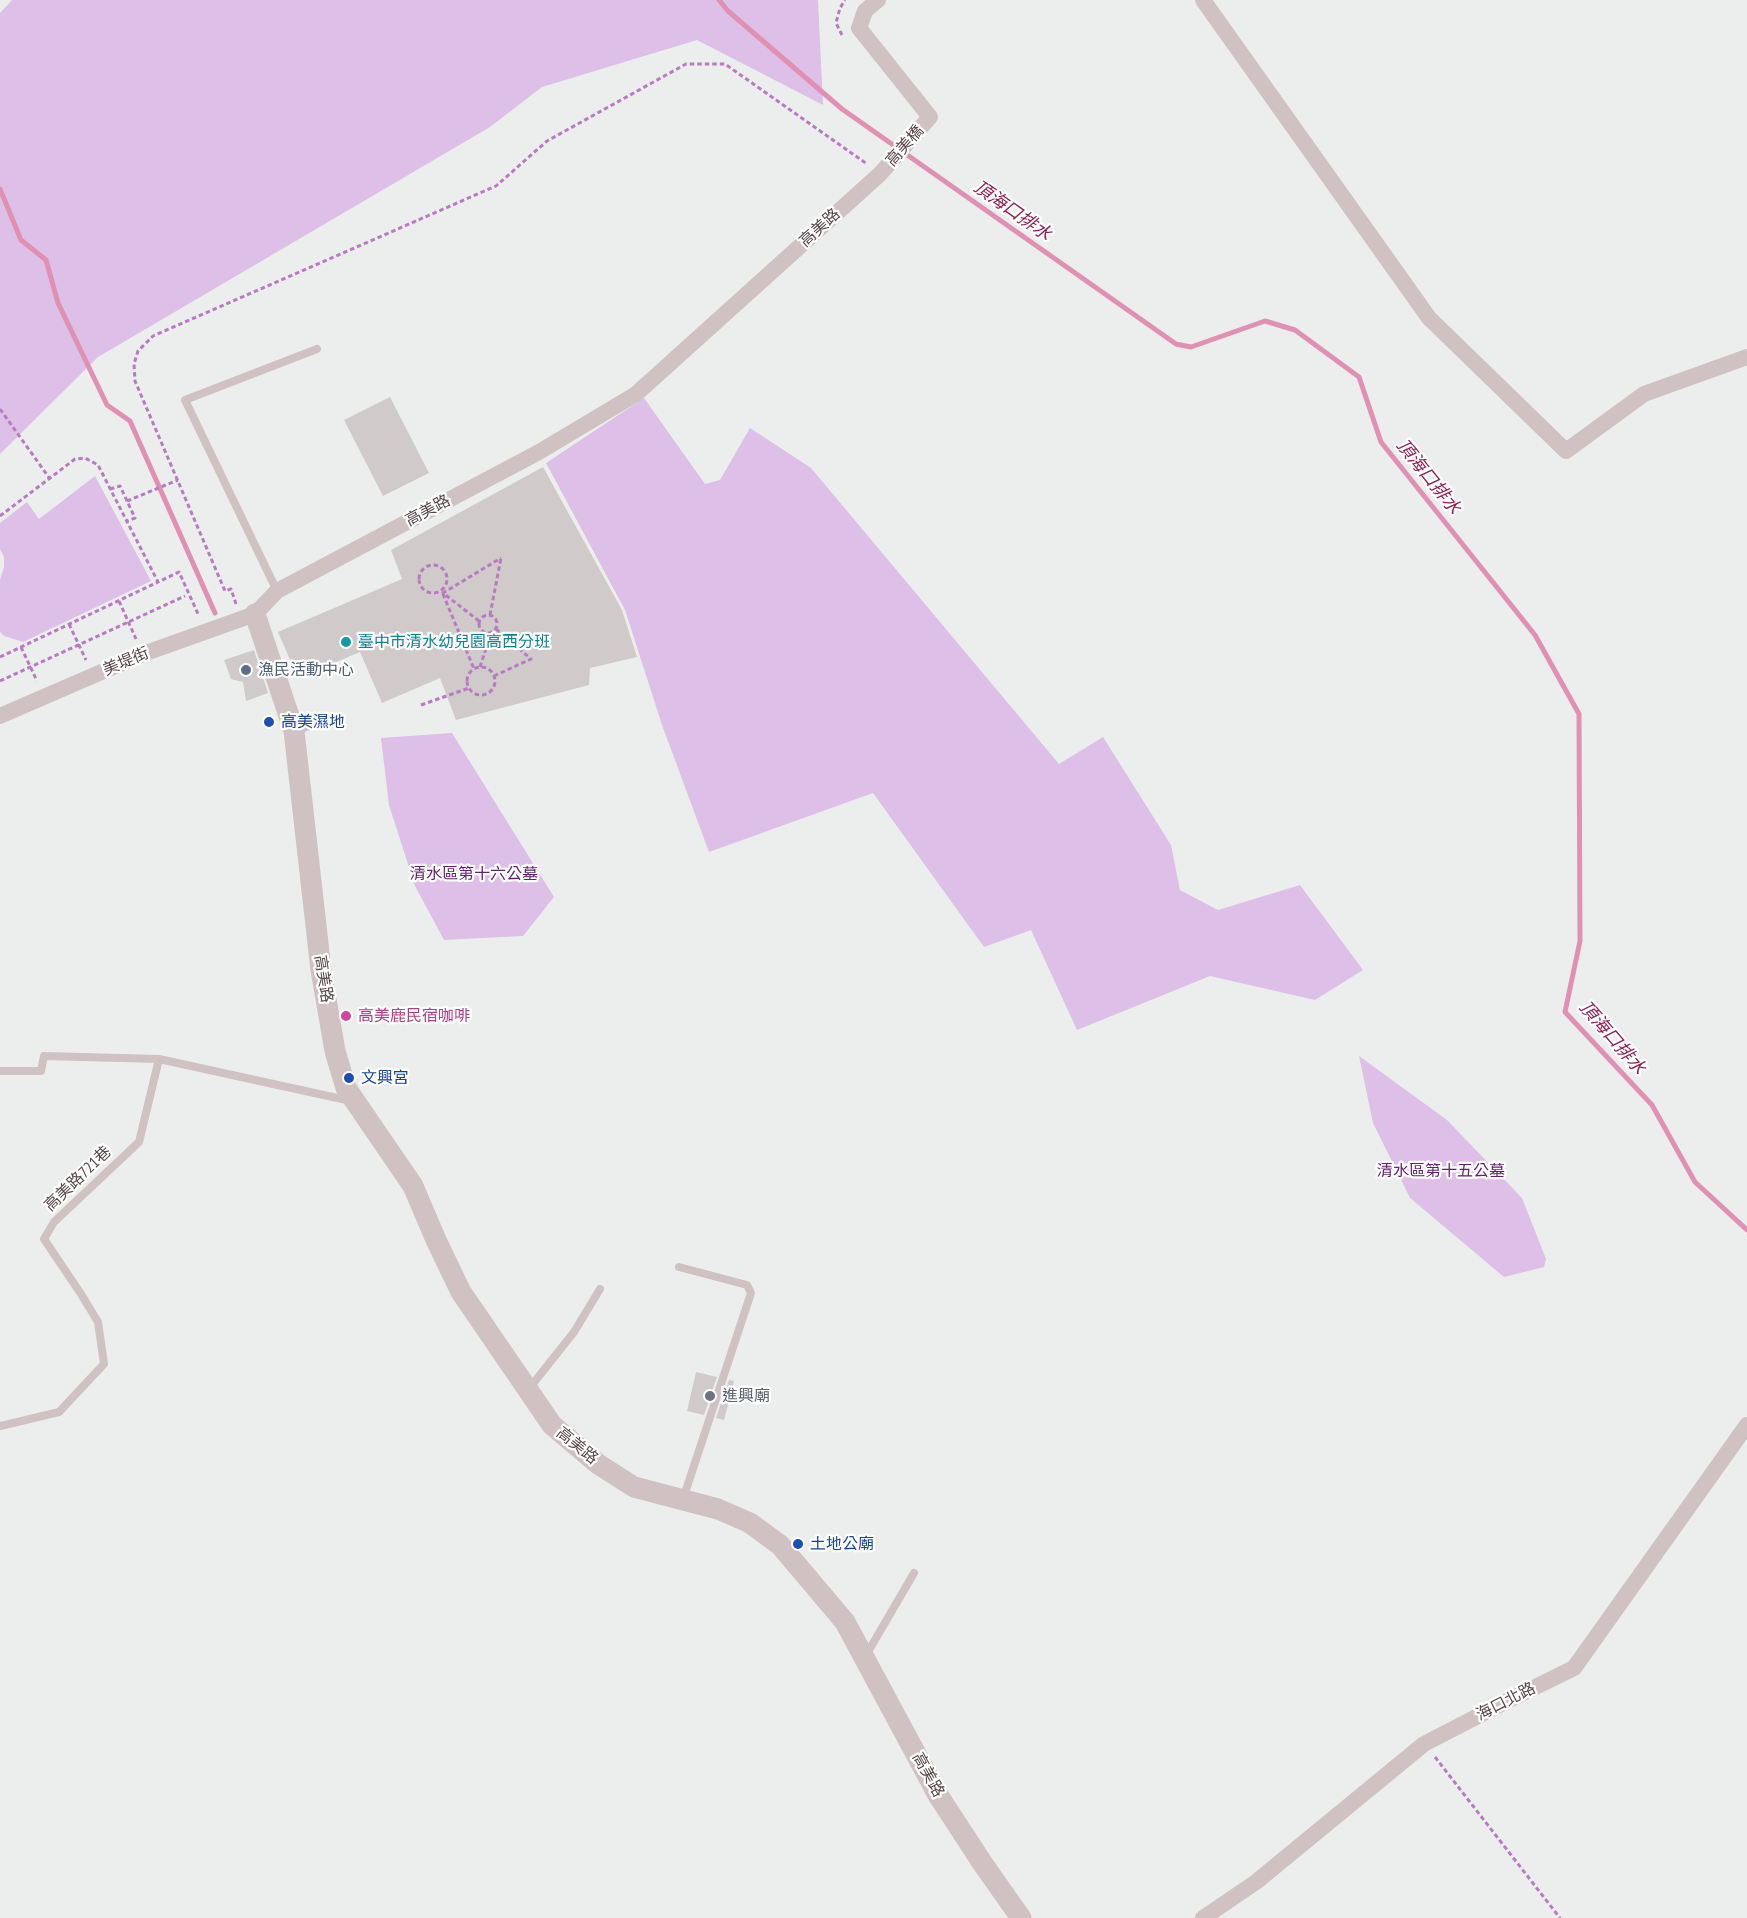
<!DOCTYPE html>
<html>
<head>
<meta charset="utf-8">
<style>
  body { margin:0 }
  canvas { display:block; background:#eceeed }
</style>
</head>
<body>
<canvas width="1747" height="1918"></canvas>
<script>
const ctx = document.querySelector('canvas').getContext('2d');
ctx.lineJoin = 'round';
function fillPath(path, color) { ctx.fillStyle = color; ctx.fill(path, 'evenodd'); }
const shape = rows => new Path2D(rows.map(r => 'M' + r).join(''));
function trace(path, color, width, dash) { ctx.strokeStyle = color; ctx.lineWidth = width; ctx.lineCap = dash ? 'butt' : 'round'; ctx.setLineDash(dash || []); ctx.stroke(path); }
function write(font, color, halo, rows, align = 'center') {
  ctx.font = font + ' "PT Sans Narrow","Noto Sans TC",sans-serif'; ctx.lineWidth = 4.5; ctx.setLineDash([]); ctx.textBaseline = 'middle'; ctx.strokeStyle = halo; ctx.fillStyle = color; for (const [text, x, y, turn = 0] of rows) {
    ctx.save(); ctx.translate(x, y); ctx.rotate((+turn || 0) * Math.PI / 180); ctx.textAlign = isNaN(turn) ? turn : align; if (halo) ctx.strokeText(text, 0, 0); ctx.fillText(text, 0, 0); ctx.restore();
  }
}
fillPath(shape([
  [12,0,818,0,823,105,697,40,542,87,490,127,98,357,0,454,0,13],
  [644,398,705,484,720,480,750,428,811,468,1059,764,1103,737,1171,845,1180,890,1218,910,1300,885,1363,970,1315,1000,1210,976,1077,1030,1031,930,984,947,873,793,709,852,662,725,625,610,546,463],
  [95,476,151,581,23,642,4,636,0,632,0,580,4,567,4,557,0,549,0,523,27,502,39,519],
  [452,733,554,897,523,936,444,940,415,886,389,805,381,738],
  [1359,1056,1447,1120,1522,1198,1546,1259,1544,1267,1504,1277,1410,1198,1373,1123]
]), '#ddbfe8');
trace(shape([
  [719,0,728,11,842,109,1176,344,1191,347,1265,321,1295,330,1359,377,1381,442,1535,635,1579,714,1580,941,1565,1012,1652,1105,1695,1182,1747,1230],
  [0,189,21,240,46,260,58,303,107,405,130,421,215,613]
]), '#e091b3', 5);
fillPath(shape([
  [390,397,429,473,383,496,344,420],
  [543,467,622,610,637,657,590,668,589,685,456,720,440,678,382,703,360,652,298,678,278,632,402,579,391,550],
  [254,650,268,693,246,701,243,682,231,679,224,660],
  [696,1372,717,1377,704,1415,687,1411],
  [729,1380,734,1381,724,1420,716,1418]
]), '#d0caca');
trace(shape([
  [842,35,836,23,840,8,845,0],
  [0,409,50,479],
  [110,489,120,486,135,518,127,521],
  [127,501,178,480],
  [0,516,75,459,85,458,98,465,158,582,179,572,199,616],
  '419 579a14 14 0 1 1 28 0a14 14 0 1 1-28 0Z',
  [443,594,474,669],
  [119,601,136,639],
  [236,604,231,589,225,591,135,381,134,364,138,351,153,336,496,186,547,141,686,64,725,64,867,164],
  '479 624a9 9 0 1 1 18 0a9 9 0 1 1-18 0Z',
  [490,615,501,558],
  [479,621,443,593,501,558],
  [69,624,86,660],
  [21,647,37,681],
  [0,657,158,582],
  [480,667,491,633],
  '467 681a14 14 0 1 1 28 0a14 14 0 1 1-28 0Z',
  [494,676,531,659,496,629],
  [0,681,185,596],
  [421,705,469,688],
  [1435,1757,1560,1918]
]), '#b87bc1', 3, [4.5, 3]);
trace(shape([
  [277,591,185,400,317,349],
  [295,731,334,717],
  [0,1071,41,1071,44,1056,159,1059],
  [679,1267,747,1285,751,1293,683,1499],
  [528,1390,574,1332,600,1289],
  [0,1426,59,1412,104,1364,98,1322,81,1294,44,1239,54,1222,139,1142,159,1059,351,1101],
  [865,1657,914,1573]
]), '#d0c1c3', 8);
trace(shape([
  [1203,0,1429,318,1566,451,1644,394,1747,357],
  [0,716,143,654,255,614,277,591,539,452,636,394,880,174,930,117,859,28,865,11,878,0],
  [1203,1918,1256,1882,1424,1744,1507,1701,1574,1668,1747,1425]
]), '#d0c1c3', 16);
trace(shape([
  [255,614,294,731,321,970,335,1051,346,1088,413,1186,436,1240,461,1292,552,1425,598,1464,634,1487,718,1509,750,1523,780,1545,845,1622,938,1795,983,1864,1021,1918]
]), '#d0c1c3', 21);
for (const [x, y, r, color] of [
  [346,642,6,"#0f9aa8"],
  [246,670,6,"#5c6f8a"],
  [269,722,6,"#1a4fb4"],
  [346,1016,6,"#d1479c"],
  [349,1078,6,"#1a4fb4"],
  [710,1396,6,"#6b7280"],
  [798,1544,6,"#1a4fb4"]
]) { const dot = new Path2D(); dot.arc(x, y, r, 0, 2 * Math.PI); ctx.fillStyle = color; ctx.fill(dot); trace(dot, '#fff', 2); }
write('16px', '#574749', '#fff', [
  ["高美橋",905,146,-49],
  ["高美路",820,228,-42],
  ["高美路",428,511,-28],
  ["美堤街",126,662,-23],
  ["高美路",323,979,81],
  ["高美路721巷",78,1179,-44],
  ["高美路",577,1446,39],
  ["海口北路",1506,1702,-27],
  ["高美路",928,1775,61]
]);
write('16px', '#0d838f', '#fff', [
  ["臺中市清水幼兒園高西分班",358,642]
], 'left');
write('16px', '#4e5e75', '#fff', [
  ["漁民活動中心",258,670]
], 'left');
write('16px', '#164399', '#fff', [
  ["高美濕地",281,722],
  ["文興宮",361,1078],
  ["土地公廟",810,1544]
], 'left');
write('16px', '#63216e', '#fff', [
  ["清水區第十六公墓",474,874],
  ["清水區第十五公墓",1441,1171]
]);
write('16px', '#b23c85', '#fff', [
  ["高美鹿民宿咖啡",358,1016]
], 'left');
write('16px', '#5b616d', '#fff', [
  ["進興廟",722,1396]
], 'left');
write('italic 18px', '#931d50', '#fff', [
  ["頂海口排水",1012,211,35],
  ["頂海口排水",1428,477,51],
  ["頂海口排水",1612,1038,49]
]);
</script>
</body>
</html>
